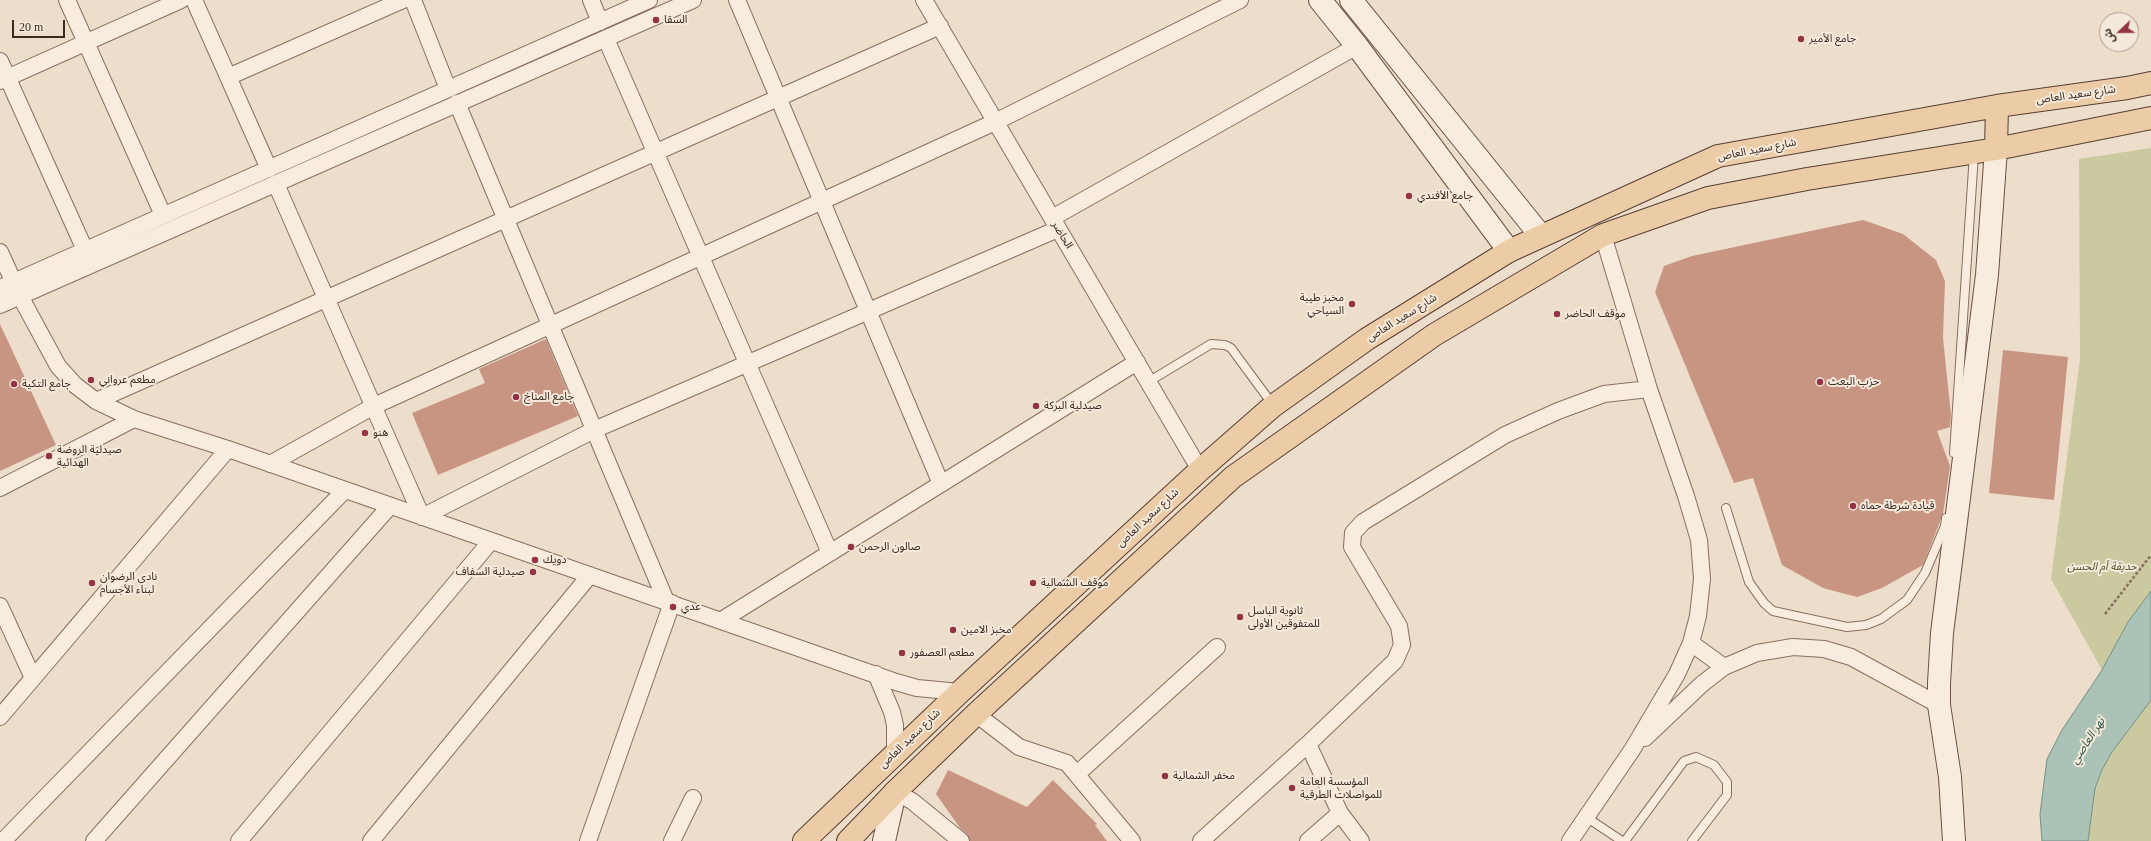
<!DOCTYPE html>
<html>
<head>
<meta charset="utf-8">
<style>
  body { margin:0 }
  #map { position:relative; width:2151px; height:841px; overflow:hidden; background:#edddcb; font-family:"Times New Roman","Noto Sans Arabic",serif }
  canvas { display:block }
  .north { position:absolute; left:2099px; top:12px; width:40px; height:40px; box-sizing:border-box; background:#f4e9da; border:1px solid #aa9d90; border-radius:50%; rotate:248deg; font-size:11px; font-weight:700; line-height:16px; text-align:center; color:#3a2a22 }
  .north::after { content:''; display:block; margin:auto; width:14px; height:18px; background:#943343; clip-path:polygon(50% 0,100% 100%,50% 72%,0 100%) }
  .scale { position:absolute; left:12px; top:20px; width:53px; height:18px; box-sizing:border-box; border:2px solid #3a2a22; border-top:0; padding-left:5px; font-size:12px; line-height:14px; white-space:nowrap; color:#3a2a22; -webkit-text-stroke:3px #f4e9da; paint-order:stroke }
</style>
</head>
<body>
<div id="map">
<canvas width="2151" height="841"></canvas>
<div class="north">ش</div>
<div class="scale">20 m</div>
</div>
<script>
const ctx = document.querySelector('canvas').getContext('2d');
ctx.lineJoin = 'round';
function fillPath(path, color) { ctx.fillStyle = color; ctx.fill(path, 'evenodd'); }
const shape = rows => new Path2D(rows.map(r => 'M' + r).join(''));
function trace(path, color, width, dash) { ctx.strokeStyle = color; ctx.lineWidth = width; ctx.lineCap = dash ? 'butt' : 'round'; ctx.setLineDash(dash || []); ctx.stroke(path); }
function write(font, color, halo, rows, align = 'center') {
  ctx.font = font + ' "Times New Roman","Noto Sans Arabic",serif'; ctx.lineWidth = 4; ctx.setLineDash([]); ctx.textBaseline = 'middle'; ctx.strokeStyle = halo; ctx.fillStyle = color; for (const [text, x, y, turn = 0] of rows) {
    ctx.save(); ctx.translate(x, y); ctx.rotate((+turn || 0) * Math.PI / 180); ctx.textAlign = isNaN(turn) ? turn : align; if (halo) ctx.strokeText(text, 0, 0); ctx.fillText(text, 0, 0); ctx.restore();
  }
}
fillPath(shape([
  [2151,148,2151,591,2128,622,2102,670,2051,579,2080,359,2079,159],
  [2151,700,2151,841,2088,841,2095,788,2102,770,2112,752]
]), '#cbc99f');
const water = shape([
  [2151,591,2151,700,2112,752,2102,770,2095,788,2088,841,2042,841,2040,814,2047,759,2062,730,2102,670,2128,622,2151,591]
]);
fillPath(water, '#abc2b7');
trace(water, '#729084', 1);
fillPath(shape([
  [1863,220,1903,234,1936,260,1945,281,1943,338,1951,415,1950,427,1937,431,1950,466,1943,514,1923,565,1882,588,1857,597,1823,588,1782,565,1753,478,1734,483,1655,292,1664,266,1692,256],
  [0,324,56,445,0,471],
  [546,339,578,416,438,475,412,413,485,383,479,369],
  [2003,350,2068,357,2054,500,1989,493],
  [948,770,1027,807,1053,780,1097,824,1095,825,1107,841,970,841,967,834,960,828,936,794]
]), '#c89583');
const service = shape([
  [1148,382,1211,344,1225,345,1231,348,1273,405],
  [1954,453,1974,154],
  [1726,508,1749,582,1764,603,1773,611,1847,627,1866,625,1881,619,1907,600,1925,573,1945,526,1946,518],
  [1586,817,1622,841],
  [1625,841,1684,761,1696,757,1714,765,1727,782,1727,795,1692,841]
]);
const minor = shape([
  [67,0,163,215],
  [194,0,269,169],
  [413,0,448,89],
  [591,0,600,22],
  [737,0,941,484],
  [924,0,1200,470],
  [606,39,830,553],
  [0,61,85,250],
  [228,77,403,0],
  [0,81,181,0],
  [457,103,666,601],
  [276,184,422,517,594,430,1058,229],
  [1052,218,1357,46],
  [0,252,20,296,58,366,75,385,96,401,134,419,228,449,896,682,917,688,960,692],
  [0,288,649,0],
  [0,305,693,0],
  [96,401,940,26],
  [270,464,374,406,995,122,1240,0],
  [0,488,134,419],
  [0,606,33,678],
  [722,620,1137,362],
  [1691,643,1724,667],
  [876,674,892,712,895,725,895,753],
  [976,714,1019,747,1067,763,1132,841],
  [0,717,228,449],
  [1645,738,1702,684,1724,667,1757,653,1793,647,1824,649,1851,657,1939,705],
  [1308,744,1395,661,1402,645,1399,626,1352,547,1353,533,1363,522,1505,435,1558,411,1604,394,1649,389],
  [1077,774,1217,647],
  [895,792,912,801,961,841],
  [3,841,345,490],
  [94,841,390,506],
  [239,841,491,541],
  [371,841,590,575],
  [588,841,672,603],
  [672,841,693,798],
  [1201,841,1308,744,1340,813],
  [1308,841,1340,813,1361,841],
  [1570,841,1632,750,1677,674,1691,643,1698,616,1702,579,1699,540,1686,496,1649,389,1603,235]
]);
const secondary = shape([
  [1320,0,1357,46,1509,251],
  [1351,0,1541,236],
  [884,841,895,792],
  [1954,841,1950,777,1939,705,1939,683,1942,633,1987,275,1996,149]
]);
const primary = shape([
  [1996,149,1997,106],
  [804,841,960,692,1200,470,1273,406,1367,339,1509,251,1718,156,1997,106,2127,88,2151,83],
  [848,841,895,792,976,714,1233,477,1434,335,1603,235,1708,198,1807,179,1996,149,2151,118]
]);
trace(service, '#896f60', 10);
trace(minor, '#896f60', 18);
trace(secondary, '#6b5143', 24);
trace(primary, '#573f33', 24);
trace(shape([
  [2105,614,2151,555]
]), '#896f60', 2.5, [3, 2]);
trace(service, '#f7ecde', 8);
trace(minor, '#f7ecde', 16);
trace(secondary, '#f7ecde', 22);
trace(primary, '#eccca6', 22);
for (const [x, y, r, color] of [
  [656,20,4,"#943343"],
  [1801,39,4,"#943343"],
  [1409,196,4,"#943343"],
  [1352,304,4,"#943343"],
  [1557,314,4,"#943343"],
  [91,380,4,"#943343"],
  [1820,382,4,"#943343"],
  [14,384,4,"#943343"],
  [516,397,4,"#943343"],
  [1036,406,4,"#943343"],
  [365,433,4,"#943343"],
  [49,456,4,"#943343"],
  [1853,506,4,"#943343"],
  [851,547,4,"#943343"],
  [535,560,4,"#943343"],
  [533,572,4,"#943343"],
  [92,583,4,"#943343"],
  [1033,583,4,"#943343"],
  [673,607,4,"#943343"],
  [1240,617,4,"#943343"],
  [953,630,4,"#943343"],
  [902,653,4,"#943343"],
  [1165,776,4,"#943343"],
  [1292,788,4,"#943343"]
]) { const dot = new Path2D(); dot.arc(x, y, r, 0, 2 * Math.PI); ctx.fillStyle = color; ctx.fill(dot); trace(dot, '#f4e9da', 1.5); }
write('11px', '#3a2a22', '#f4e9da', [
  ["السقا",664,20],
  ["جامع الأمير",1809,39],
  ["جامع الأفندي",1417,196],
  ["مخبز طيبة",1344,298,"right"],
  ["السياحي",1344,311,"right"],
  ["موقف الحاضر",1565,314],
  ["مطعم عرواني",99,380],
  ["حزب البعث",1828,382],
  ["جامع التكية",22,384],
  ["جامع المناخ",524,397],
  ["صيدلية البركة",1044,406],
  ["هنو",373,433],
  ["صيدلية الروضة",57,450],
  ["الهدائية",57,463],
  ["قيادة شرطة حماه",1861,506],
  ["صالون الرحمن",859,547],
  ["دويك",543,560],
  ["صيدلية السفاف",525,572,"right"],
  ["نادي الرضوان",100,577],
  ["لبناء الأجسام",100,590],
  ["موقف الشمالية",1041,583],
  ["عدي",681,607],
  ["ثانوية الباسل",1248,611],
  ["للمتفوقين الأولى",1248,624],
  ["مخبز الآمين",961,630],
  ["مطعم العصفور",910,653],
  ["مخفر الشمالية",1173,776],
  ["المؤسسة العامة",1300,782],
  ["للمواصلات الطرقية",1300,795]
], 'left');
write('11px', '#3a2a22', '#f4e9da', [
  ["شارع سعيد العاص",2076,95,-8],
  ["شارع سعيد العاص",1757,150,-11],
  ["الحاضر",1062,235,59],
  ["شارع سعيد العاص",1402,318,-32],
  ["شارع سعيد العاص",1148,518,-43],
  ["شارع سعيد العاص",910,739,-44]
]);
write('italic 11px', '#51552a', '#f4e9da', [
  ["حديقة أم الحسن",2102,567]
]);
write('italic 12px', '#335951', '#f4e9da', [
  ["نهر العاصي",2088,741,-57]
]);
</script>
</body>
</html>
